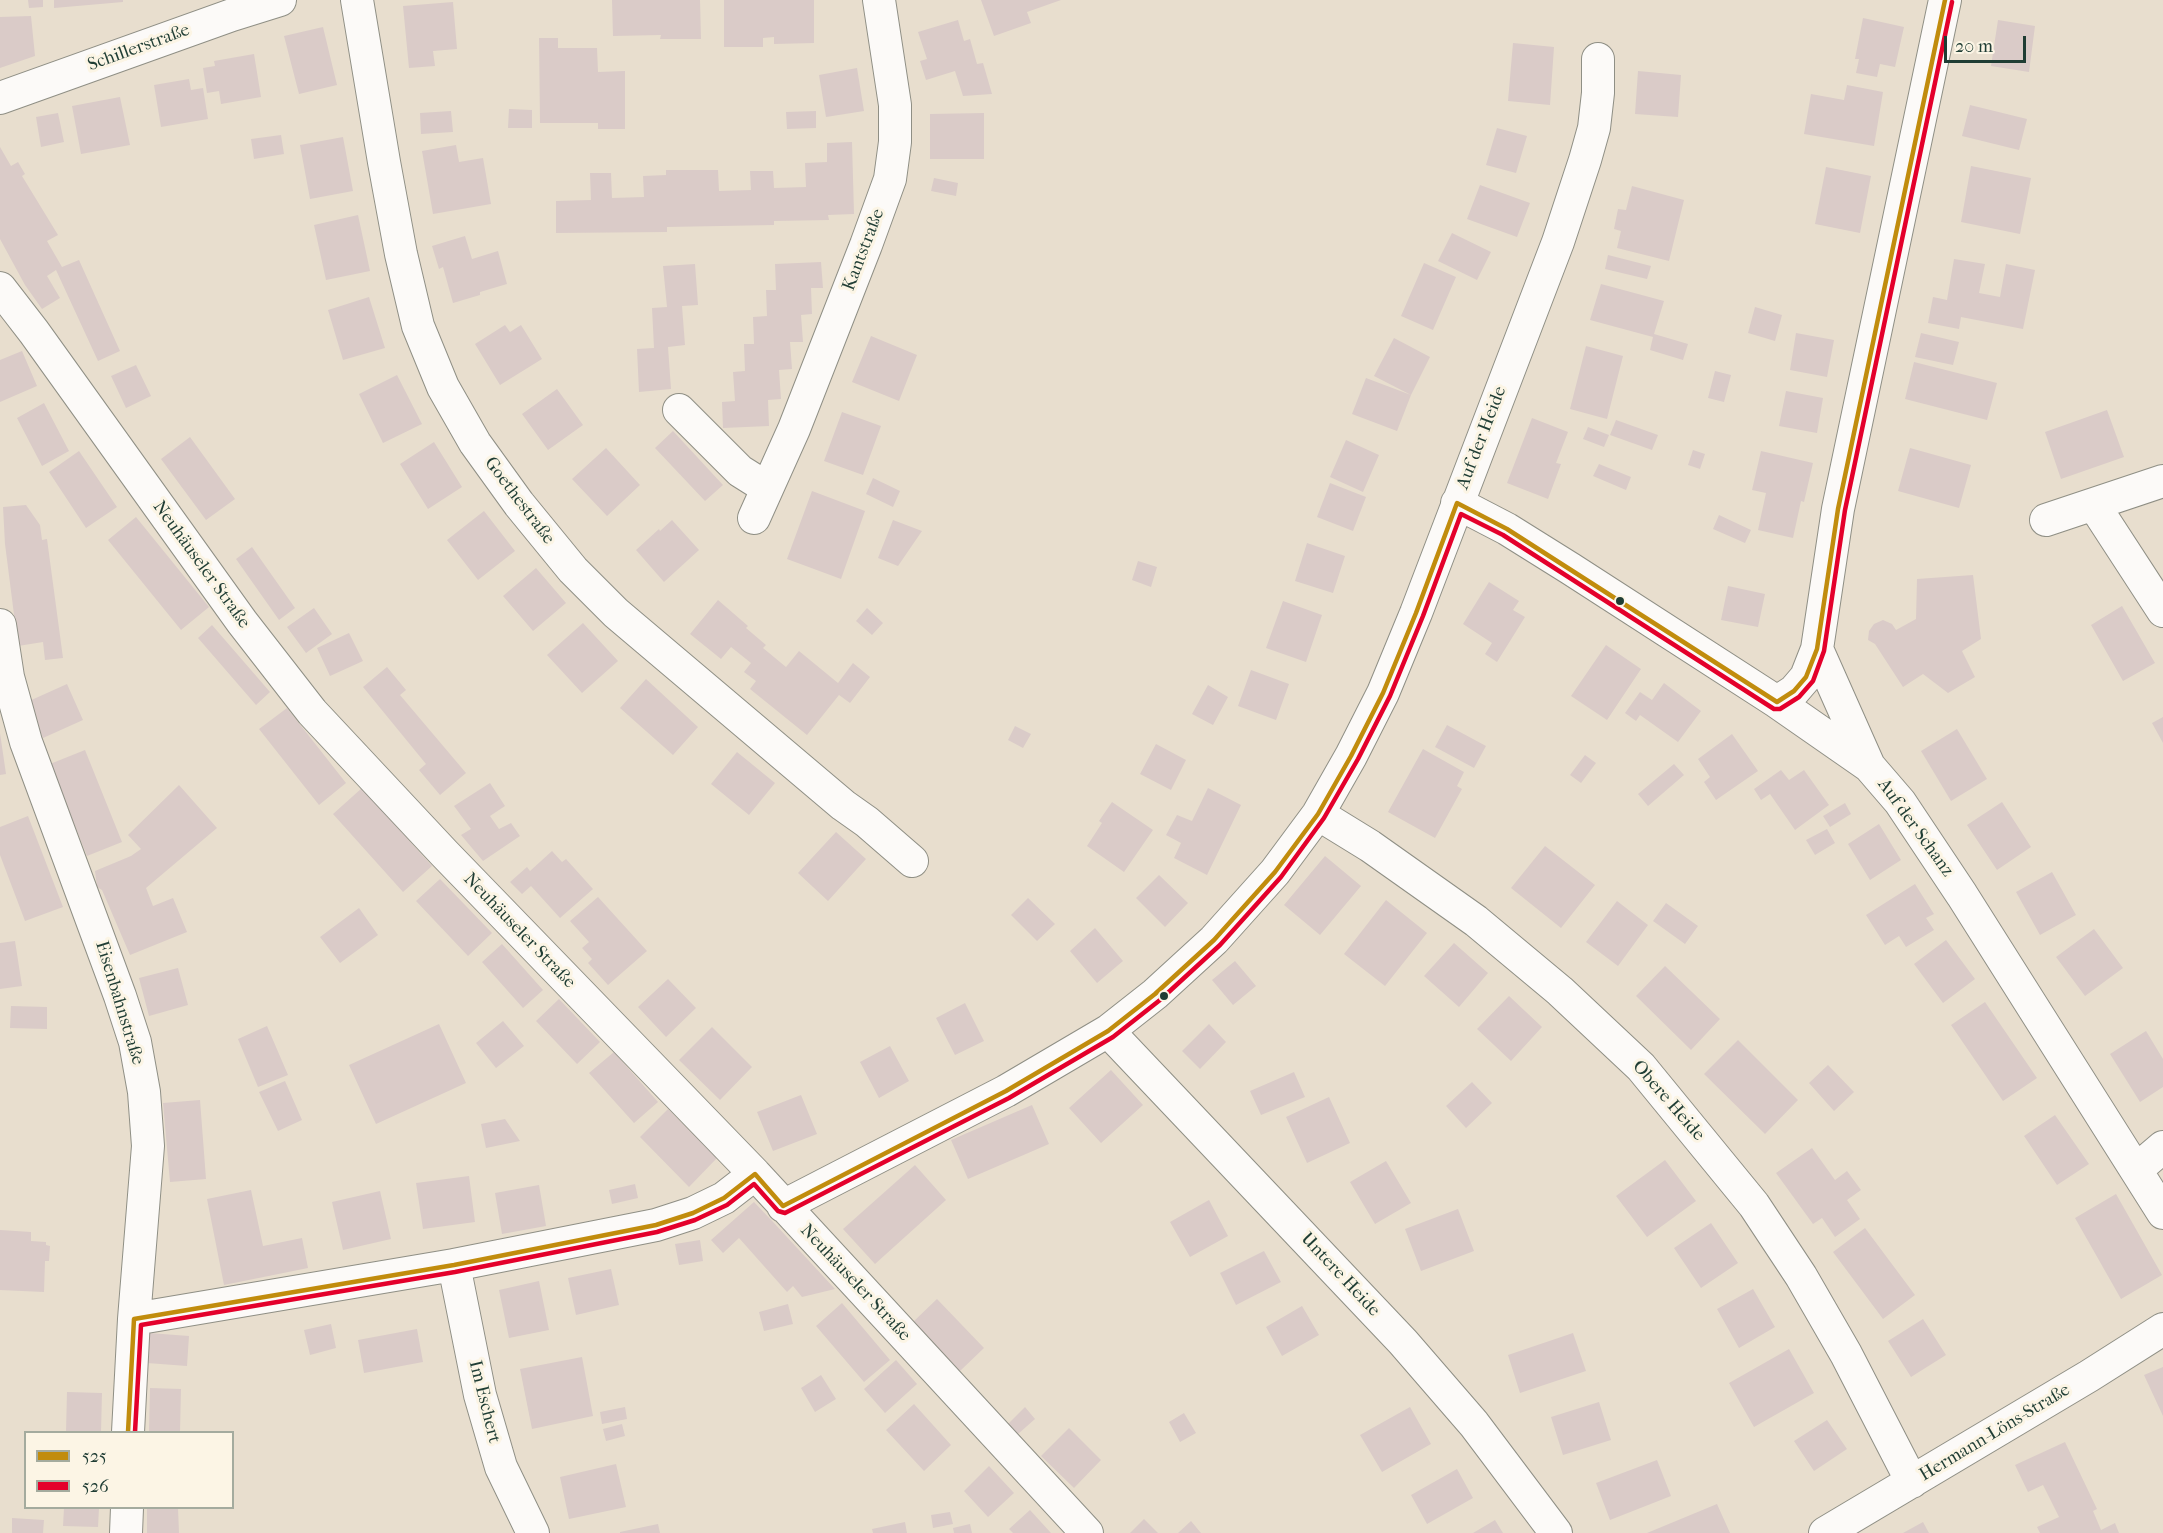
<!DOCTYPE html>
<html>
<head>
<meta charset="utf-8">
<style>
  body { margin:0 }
  #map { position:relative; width:2163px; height:1533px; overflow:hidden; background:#e8dece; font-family:"IM FELL French Canon",serif }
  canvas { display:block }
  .legend { position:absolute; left:24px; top:1431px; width:210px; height:78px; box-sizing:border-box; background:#fcf5e5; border:2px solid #a4ab9e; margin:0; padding:8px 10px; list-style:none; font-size:18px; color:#1f3d34 }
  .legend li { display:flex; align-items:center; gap:12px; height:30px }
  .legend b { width:30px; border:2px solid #a4ab9e }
  .scale { position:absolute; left:1944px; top:36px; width:82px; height:27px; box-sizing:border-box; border:3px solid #1f3d34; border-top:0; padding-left:8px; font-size:18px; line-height:21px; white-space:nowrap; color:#1f3d34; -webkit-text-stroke:4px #fcf5e5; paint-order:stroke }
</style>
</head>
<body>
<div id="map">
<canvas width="2163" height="1533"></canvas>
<ul class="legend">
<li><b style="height:8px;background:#c18c0d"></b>525</li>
<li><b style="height:8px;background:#e4002b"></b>526</li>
</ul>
<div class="scale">20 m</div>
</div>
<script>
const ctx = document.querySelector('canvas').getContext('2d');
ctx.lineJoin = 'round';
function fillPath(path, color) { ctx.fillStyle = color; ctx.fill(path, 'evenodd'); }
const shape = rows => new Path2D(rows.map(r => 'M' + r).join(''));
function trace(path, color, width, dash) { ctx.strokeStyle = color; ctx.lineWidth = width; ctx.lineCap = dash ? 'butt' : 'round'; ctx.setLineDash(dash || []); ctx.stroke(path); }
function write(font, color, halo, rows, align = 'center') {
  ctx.font = font + ' "IM FELL French Canon",serif'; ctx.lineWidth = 6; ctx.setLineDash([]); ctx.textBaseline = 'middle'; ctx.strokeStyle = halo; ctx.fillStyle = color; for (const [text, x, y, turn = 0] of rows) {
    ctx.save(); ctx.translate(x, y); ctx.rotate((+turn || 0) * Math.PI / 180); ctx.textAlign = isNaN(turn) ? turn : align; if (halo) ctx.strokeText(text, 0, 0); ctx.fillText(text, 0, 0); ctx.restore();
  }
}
fillPath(shape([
  [28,0,43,0,43,7,29,8],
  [54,0,123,0,123,2,54,8],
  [612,0,700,0,701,39,660,39,661,35,613,36],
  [724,0,814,0,814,43,774,44,774,37,763,38,763,47,724,47],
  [981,0,1061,0,1027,12,1031,23,994,36],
  [453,2,457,49,433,51,435,66,409,68,403,6],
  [31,16,35,56,0,68,0,17],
  [1863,18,1904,27,1895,67,1880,64,1877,77,1856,73,1859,59,1855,59],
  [958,20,964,41,970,39,977,64,983,63,992,94,963,96,955,71,926,80,920,61,927,59,918,32],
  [1998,20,2035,26,2029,72,1991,66],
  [323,27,337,85,299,94,284,36],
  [539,38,558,38,558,48,597,48,598,72,625,71,625,129,598,129,598,123,540,123],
  [1513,43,1554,47,1550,105,1508,101],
  [254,54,261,97,221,104,219,91,207,93,203,68,215,66,214,61],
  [857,68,864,111,826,117,819,75],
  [1638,71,1681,75,1678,117,1635,114],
  [189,79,191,90,203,88,208,119,161,127,154,85],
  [1847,85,1883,92,1874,146,1804,134,1811,94,1844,100],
  [120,97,130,145,81,154,72,106],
  [1970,105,2027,119,2019,150,1962,136],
  [509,109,532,110,532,128,508,128],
  [451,111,453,132,421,134,420,113],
  [816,111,816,128,787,129,786,112],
  [58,113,64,142,41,147,36,117],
  [984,113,984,159,930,159,930,114],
  [1497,128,1527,136,1516,173,1486,165],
  [281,135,284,154,254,159,251,139],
  [343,137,353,191,310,199,300,145],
  [852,142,854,214,828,215,829,220,774,221,774,225,667,227,667,232,556,233,556,201,591,200,590,173,611,173,612,198,644,197,643,176,666,175,666,170,718,170,719,191,751,190,750,171,773,171,774,188,806,187,805,163,827,162,827,143],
  [456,145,459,162,483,158,491,204,433,214,422,151],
  [0,147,11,166,18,162,25,174,22,176,58,235,47,241,62,267,79,260,120,351,98,361,56,270,47,276,60,298,42,309,25,285,0,239],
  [1971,166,2031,178,2020,234,1961,222],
  [1826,167,1871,176,1860,233,1815,224],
  [934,178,958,183,956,196,931,191],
  [1480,185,1530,203,1517,237,1467,219],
  [1632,186,1684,200,1669,261,1617,248,1621,231,1614,229,1618,209,1626,210],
  [358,215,370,271,326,280,314,225],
  [1452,233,1491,252,1477,280,1438,261],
  [465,236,472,259,498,251,507,284,480,292,480,295,453,303,443,267,439,269,432,246],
  [1608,255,1651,266,1647,279,1605,269],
  [1954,259,1985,264,1979,293,2000,297,2006,264,2035,270,2023,329,1961,317,1959,329,1928,323,1933,297,1947,300],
  [821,262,823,288,811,288,812,314,801,315,803,342,790,342,792,369,779,370,781,399,768,400,769,426,723,428,722,402,735,401,733,372,745,371,744,344,754,344,753,317,767,316,766,290,776,290,775,264],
  [1424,263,1456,277,1433,330,1401,316],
  [695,264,698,305,682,306,685,345,668,347,671,389,639,392,637,349,654,348,652,308,667,307,663,266],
  [1601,284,1664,301,1654,334,1688,344,1683,360,1650,350,1653,337,1590,320],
  [369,297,385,348,343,360,328,310],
  [1755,307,1782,315,1775,341,1748,333],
  [505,325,510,332,521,325,542,359,500,385,475,344],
  [1796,333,1834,340,1827,377,1790,370],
  [1921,333,1959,342,1953,365,1915,357],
  [871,336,917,355,899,401,852,382],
  [1394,338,1430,357,1411,395,1374,376],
  [1586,346,1623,356,1607,419,1570,409],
  [22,351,37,386,0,402,0,360],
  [1914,362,1997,383,1987,420,1905,399],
  [136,365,151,396,126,408,111,376],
  [1715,371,1731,375,1724,402,1708,398],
  [397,375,422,424,383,443,359,394],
  [1366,378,1411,395,1397,431,1352,414],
  [557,389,583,425,548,450,522,414],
  [1786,391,1823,398,1817,433,1779,426],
  [44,403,69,451,42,466,17,418],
  [2107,410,2124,457,2061,479,2045,432],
  [842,412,881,426,863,475,824,461],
  [1532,418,1568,432,1556,463,1561,464,1548,499,1507,483],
  [1616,420,1658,435,1652,450,1610,435],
  [1588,427,1609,435,1604,447,1583,439],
  [673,431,723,485,705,501,655,448],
  [190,437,235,499,206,520,161,459],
  [1346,440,1379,455,1363,492,1330,477],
  [434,442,462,487,428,509,400,464],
  [606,448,640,485,607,516,572,479],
  [1910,448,1971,465,1959,508,1898,491],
  [1693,450,1705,454,1700,469,1688,465],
  [79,451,117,507,86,528,49,472],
  [1761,451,1813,463,1804,502,1801,501,1793,538,1758,530,1766,493,1752,490],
  [1599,464,1631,477,1626,490,1593,476],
  [873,478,900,491,893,507,866,494],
  [1330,483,1366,497,1353,531,1317,517],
  [812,491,865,511,841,579,787,559],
  [26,505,40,525,42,540,47,539,63,658,45,660,43,642,18,646,5,544,3,507],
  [484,511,515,551,478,580,447,540],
  [1719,515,1751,530,1745,543,1713,529],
  [136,517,209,607,181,630,108,540],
  [672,520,699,550,664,582,636,550,659,529,660,531],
  [893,520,922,531,898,566,878,558],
  [1307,543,1345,556,1333,593,1295,581],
  [252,547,295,608,279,620,236,559],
  [1138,561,1157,567,1151,587,1132,580],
  [536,568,566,603,533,631,503,596],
  [1973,575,1981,639,1962,651,1975,677,1948,693,1923,674,1903,687,1875,644,1868,640,1869,631,1874,624,1883,620,1892,624,1896,630,1916,619,1917,579],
  [1489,582,1519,601,1513,610,1525,617,1497,662,1485,654,1492,643,1463,624],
  [1728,586,1765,594,1758,627,1721,620],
  [718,600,748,626,746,628,766,645,763,648,786,667,799,651,838,683,853,663,870,677,850,703,839,695,807,735,750,689,756,681,744,672,751,663,731,647,721,659,690,634],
  [1283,601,1322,615,1306,662,1266,648],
  [2122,606,2155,663,2123,681,2091,625],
  [314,608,332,634,306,653,287,627],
  [867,608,883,623,872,635,856,621],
  [583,623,618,661,582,693,547,655],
  [212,625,270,692,256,705,198,638],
  [349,633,363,661,330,676,317,648],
  [1606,645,1641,669,1607,720,1571,696],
  [387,667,406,690,400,695,466,773,440,795,419,770,426,764,363,687],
  [1251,670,1289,684,1276,720,1238,706],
  [646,679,698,727,673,755,620,708],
  [1664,683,1701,711,1678,742,1640,715,1636,721,1625,713,1640,692,1652,700],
  [67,684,83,720,43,738,27,702],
  [1208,685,1228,697,1213,725,1192,714],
  [287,708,346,783,319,805,259,729],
  [2163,717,2163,743,2152,723],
  [1447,725,1486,746,1474,768,1435,747],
  [1015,726,1031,734,1023,748,1008,740],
  [1957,729,1987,779,1951,801,1921,751],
  [0,733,6,774,0,775],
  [1732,734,1758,771,1716,800,1704,782,1710,777,1698,759],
  [1156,744,1186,760,1171,790,1140,774],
  [1423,749,1464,772,1457,786,1462,789,1435,838,1388,812],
  [85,750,122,842,87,856,50,764],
  [737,752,775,783,749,815,711,784],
  [1585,755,1596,763,1581,783,1570,775],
  [1674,764,1684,775,1648,806,1638,794],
  [1781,770,1789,780,1804,770,1829,805,1795,830,1770,794,1761,800,1754,789],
  [490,783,505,806,490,816,499,829,511,823,520,836,483,861,461,835,471,829,454,806],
  [179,785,217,828,146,888,153,906,173,898,187,932,130,955,102,890,97,887,95,871,131,856,141,849,128,835],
  [362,788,432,866,403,892,333,814],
  [1208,788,1241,805,1207,875,1174,858,1181,843,1166,835,1177,815,1192,821],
  [1112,802,1153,830,1124,872,1087,846,1102,823,1099,821],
  [2002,802,2031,847,1997,870,1967,825],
  [1845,803,1851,814,1830,827,1823,816],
  [28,816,63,907,25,921,0,855,0,827],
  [1879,824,1901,860,1870,880,1848,844],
  [1827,829,1835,843,1815,855,1806,840],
  [836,832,866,859,828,901,798,873],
  [1545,846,1595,885,1561,928,1511,888],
  [552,851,562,862,566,859,593,889,560,918,531,886,522,894,510,882,527,867,530,871],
  [1325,856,1361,886,1320,935,1284,905],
  [2052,872,2076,915,2040,935,2016,892],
  [1159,875,1188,903,1165,927,1136,898],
  [440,879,492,933,468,956,416,901],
  [1915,884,1934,914,1926,918,1934,930,1906,947,1899,936,1885,945,1866,915],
  [598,897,647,951,608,985,588,963,592,959,582,948,589,942,570,921],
  [1028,898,1055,924,1037,941,1011,915],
  [1386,900,1427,933,1385,986,1344,954],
  [1617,901,1648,925,1618,966,1586,942],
  [1666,903,1698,926,1685,944,1653,921],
  [359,908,378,935,340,963,320,937],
  [1095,928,1123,961,1097,983,1070,951],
  [2094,929,2123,968,2085,996,2056,957],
  [1946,940,1975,979,1943,1003,1914,964],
  [15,941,22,986,0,989,0,943],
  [1454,943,1488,973,1459,1007,1424,976],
  [502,944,543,990,523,1008,482,962],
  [1235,961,1256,986,1233,1005,1212,980],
  [1665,966,1720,1019,1691,1050,1636,996],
  [178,968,188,1005,149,1016,139,978],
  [668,979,696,1008,666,1037,638,1007],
  [1509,996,1542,1027,1511,1061,1477,1029],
  [559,999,600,1042,577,1064,536,1021],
  [1985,1002,2037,1078,2003,1101,1951,1025],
  [965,1003,984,1041,955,1055,936,1018],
  [11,1006,47,1007,47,1029,10,1028],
  [503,1021,524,1046,496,1068,476,1043],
  [439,1024,466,1083,376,1124,349,1065],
  [1209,1024,1226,1042,1200,1069,1182,1051],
  [267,1026,288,1075,258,1087,238,1039],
  [712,1027,752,1067,720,1100,679,1060],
  [2146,1031,2163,1059,2163,1087,2140,1102,2110,1054],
  [1738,1040,1798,1100,1765,1134,1704,1074],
  [890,1046,909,1081,879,1098,860,1062],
  [614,1052,658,1102,634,1123,589,1073],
  [1828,1065,1854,1092,1834,1111,1809,1083],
  [1111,1070,1143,1105,1101,1143,1069,1108],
  [1294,1072,1305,1097,1261,1115,1250,1091],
  [285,1081,302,1120,278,1131,259,1092],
  [1472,1082,1492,1103,1466,1128,1446,1106],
  [801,1095,817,1134,773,1151,757,1112],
  [1329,1097,1350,1143,1307,1163,1286,1117],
  [200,1100,206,1179,170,1182,163,1103],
  [1032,1105,1049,1144,968,1179,951,1140],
  [668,1109,717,1158,689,1187,640,1137],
  [2055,1115,2089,1164,2057,1185,2024,1136],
  [505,1119,520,1141,486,1148,481,1124],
  [1812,1148,1835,1180,1847,1171,1861,1190,1847,1200,1860,1219,1835,1237,1822,1218,1813,1224,1776,1173],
  [1665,1160,1696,1201,1647,1237,1616,1196],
  [1386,1161,1411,1203,1375,1224,1350,1182],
  [915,1165,946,1200,875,1264,843,1229],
  [469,1176,475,1222,423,1229,416,1183],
  [635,1184,638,1198,612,1204,609,1190],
  [539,1185,546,1226,502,1234,495,1193],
  [251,1190,263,1246,302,1238,308,1268,224,1285,207,1199],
  [380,1191,391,1239,343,1250,332,1202],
  [2116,1194,2162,1275,2121,1299,2075,1218],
  [1209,1200,1228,1236,1190,1257,1170,1222],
  [754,1202,774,1223,835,1289,802,1297,793,1286,787,1292,739,1238,723,1253,711,1240],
  [1458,1209,1474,1251,1421,1271,1405,1229],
  [1711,1223,1738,1263,1701,1288,1674,1248],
  [1865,1228,1915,1295,1883,1319,1833,1252],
  [0,1230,31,1232,31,1241,46,1242,46,1245,50,1246,49,1261,45,1261,44,1292,0,1290],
  [700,1240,703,1261,679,1265,675,1244],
  [1264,1251,1281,1282,1236,1305,1220,1273],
  [611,1269,619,1305,576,1315,568,1278],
  [539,1281,549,1330,509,1338,499,1290],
  [1753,1289,1775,1327,1739,1348,1717,1309],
  [937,1299,984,1348,960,1371,913,1322],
  [842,1303,890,1360,864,1382,816,1326],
  [788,1304,793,1324,764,1331,759,1312],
  [1302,1306,1319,1335,1282,1356,1266,1327],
  [1923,1319,1946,1355,1911,1377,1888,1341],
  [331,1324,336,1348,310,1355,304,1330],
  [417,1329,423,1362,364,1373,358,1340],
  [149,1333,189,1336,187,1366,147,1363],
  [1573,1333,1586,1371,1520,1393,1508,1355],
  [1789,1349,1814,1393,1754,1427,1729,1383],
  [582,1357,593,1416,532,1429,520,1369],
  [896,1360,917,1384,885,1413,864,1389],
  [2163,1367,2163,1416,2144,1375],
  [821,1375,836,1399,815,1412,801,1388],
  [150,1388,181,1389,180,1432,149,1432],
  [67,1392,102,1393,101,1432,66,1432],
  [1599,1402,1611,1440,1563,1455,1551,1417],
  [914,1404,951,1445,924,1471,886,1430],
  [625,1407,627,1419,602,1424,600,1412],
  [1025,1407,1035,1419,1018,1434,1008,1424],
  [1410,1407,1431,1444,1382,1472,1360,1435],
  [1184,1413,1196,1433,1180,1442,1169,1422],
  [1827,1420,1847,1449,1814,1471,1794,1441],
  [622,1424,625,1436,606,1441,603,1429],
  [1069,1428,1101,1460,1074,1488,1041,1456],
  [2065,1442,2097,1509,2093,1511,2101,1530,2115,1523,2119,1533,2040,1533,2037,1527,2059,1517,2043,1485,2028,1492,2015,1465],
  [1657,1460,1671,1496,1610,1520,1596,1483],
  [616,1464,626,1507,569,1519,560,1477],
  [989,1466,1014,1493,988,1517,964,1491],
  [1457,1469,1473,1498,1427,1524,1411,1495],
  [1717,1504,1730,1533,1647,1533],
  [64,1508,99,1508,98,1527,63,1526],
  [147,1508,178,1508,179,1533,147,1533],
  [1030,1510,1051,1533,1013,1533,1009,1529],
  [950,1512,953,1524,933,1528,931,1515],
  [12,1518,44,1520,43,1533,12,1533],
  [1144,1519,1158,1533,1130,1533],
  [1495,1520,1503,1533,1473,1533],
  [1191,1521,1201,1533,1178,1533],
  [905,1522,907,1533,873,1533,872,1529],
  [1923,1522,1929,1533,1903,1533],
  [658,1524,660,1533,620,1533,620,1532],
  [970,1524,972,1533,954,1533,953,1528]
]), '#dacbc8');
const street = shape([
  [357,0,384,162,401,254,418,326,443,387,475,443,519,504,573,570,616,613,843,805,867,822,912,861],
  [0,98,232,15,280,0],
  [0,288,34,332,242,622,312,712,444,853,755,1174,1087,1533],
  [679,410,740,471,767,488],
  [1457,503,1507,529,1571,569,1777,702,1869,766,1900,802,1962,895,2163,1213],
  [2094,505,2163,611],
  [754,518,794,429,866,245,890,179,895,142,895,105,879,0],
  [2046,520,2163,481],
  [0,625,8,677,26,742,120,996,135,1042,144,1092,148,1146,134,1319,128,1432],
  [1817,649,1869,766],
  [1777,702,1794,691,1806,677,1817,649,1838,509,1945,0],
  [1318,814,1370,846,1476,921,1560,991,1641,1067,1754,1205,1801,1276,1846,1354,1912,1482],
  [1108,1031,1403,1342,1474,1424,1556,1533],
  [2136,1170,2163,1147],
  [783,1206,1006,1091,1108,1031,1155,994,1214,940,1275,872,1318,814,1351,756,1383,693,1416,613,1558,242,1585,160,1594,128,1598,93,1598,59],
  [454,1265,480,1395,501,1467,533,1533],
  [134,1319,454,1265,656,1225,693,1213,724,1198,755,1174],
  [126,1533,127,1508],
  [1825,1533,2089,1376,2163,1329]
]);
trace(street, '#8f8f85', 34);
trace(street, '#fcfaf8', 32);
trace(shape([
  [128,1432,134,1319,454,1265,656,1225,693,1213,724,1198,755,1174,783,1206,1006,1091,1108,1031,1155,994,1214,940,1275,872,1318,814,1351,756,1383,693,1416,613,1457,503,1507,529,1777,702,1794,691,1806,677,1817,649,1838,509,1945,0]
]), '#c18c0d', 4.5);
trace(shape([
  [135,1432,141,1325,455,1272,657,1232,695,1220,727,1205,754,1184,778,1211,785,1213,1009,1098,1113,1037,1160,1000,1220,945,1281,877,1324,818,1358,759,1390,696,1423,616,1461,514,1503,535,1774,709,1780,709,1799,697,1813,681,1824,651,1845,510,1952,2]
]), '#e4002b', 4.5);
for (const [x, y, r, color] of [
  [1620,601,5,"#1f3d34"],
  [1164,996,5,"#1f3d34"]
]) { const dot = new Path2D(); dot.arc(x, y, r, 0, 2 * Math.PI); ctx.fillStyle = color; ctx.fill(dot); trace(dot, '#fcf5e5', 2); }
write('18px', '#1f3d34', '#fcf5e5', [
  ["Schillerstraße",139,48,-20],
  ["Kantstraße",864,250,-69],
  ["Auf der Heide",1482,438,-69],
  ["Goethestraße",519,501,53],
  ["Neuhäuseler Straße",201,565,54],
  ["Auf der Schanz",1915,828,54],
  ["Neuhäuseler Straße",519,931,46],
  ["Eisenbahnstraße",119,1003,73],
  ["Obere Heide",1668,1101,49],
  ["Untere Heide",1340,1275,47],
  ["Neuhäuseler Straße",855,1283,47],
  ["Im Eschert",484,1402,76],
  ["Hermann-Löns-Straße",1995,1433,-31]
]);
</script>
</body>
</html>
